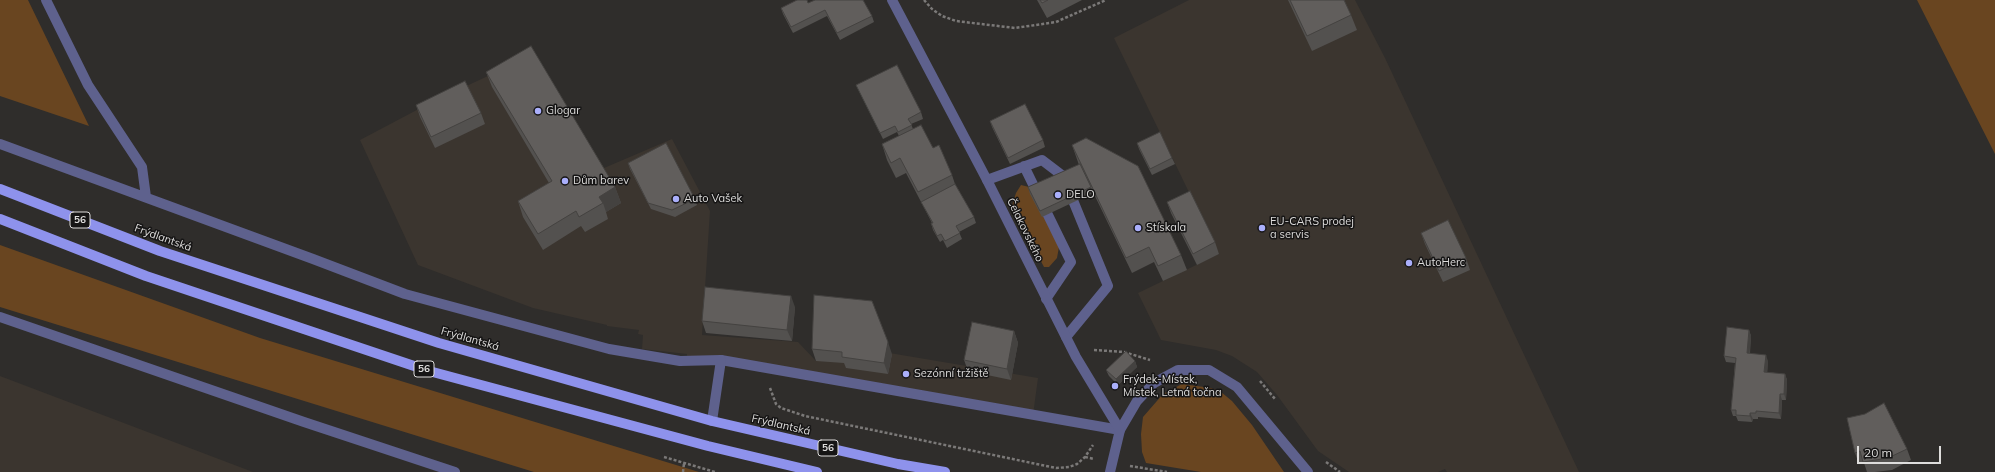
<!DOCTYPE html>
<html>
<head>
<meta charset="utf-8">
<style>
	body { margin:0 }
	#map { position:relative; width:1995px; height:472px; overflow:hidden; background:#2f2d2b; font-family:Mulish,sans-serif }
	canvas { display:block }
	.scale { position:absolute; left:1857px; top:446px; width:84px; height:18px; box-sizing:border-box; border:2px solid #dedddc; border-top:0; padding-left:5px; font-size:12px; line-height:14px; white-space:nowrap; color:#dedddc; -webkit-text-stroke:3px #161515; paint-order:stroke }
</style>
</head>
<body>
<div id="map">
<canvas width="1995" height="472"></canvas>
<div class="scale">20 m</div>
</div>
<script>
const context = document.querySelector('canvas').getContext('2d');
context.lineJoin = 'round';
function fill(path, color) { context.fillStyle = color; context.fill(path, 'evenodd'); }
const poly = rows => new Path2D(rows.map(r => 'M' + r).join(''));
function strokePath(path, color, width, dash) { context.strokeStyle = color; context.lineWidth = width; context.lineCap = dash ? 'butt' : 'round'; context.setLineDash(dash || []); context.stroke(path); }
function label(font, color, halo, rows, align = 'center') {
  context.font = font + ' Mulish,sans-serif'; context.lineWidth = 3; context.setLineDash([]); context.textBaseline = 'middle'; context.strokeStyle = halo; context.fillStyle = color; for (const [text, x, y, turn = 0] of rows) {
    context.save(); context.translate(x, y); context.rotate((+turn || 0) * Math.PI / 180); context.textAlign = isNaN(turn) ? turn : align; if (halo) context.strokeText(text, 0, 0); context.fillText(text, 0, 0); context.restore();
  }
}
const built = poly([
	[1189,0,1355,0,1385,58,1579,472,1447,472,1445,469,1438,472,1349,472,1318,451,1277,395,1257,372,1232,356,1216,350,1161,340,1138,293,1219,254,1114,38],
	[535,54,604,168,672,139,710,211,702,335,798,342,816,361,848,346,1038,378,1033,415,775,371,687,361,687,354,642,349,643,335,638,334,639,330,607,326,607,325,533,308,418,265,360,140,430,103],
	[0,376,253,472,0,472]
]);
const green = poly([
	[0,0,28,0,89,126,0,96],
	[1917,0,1995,0,1995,154],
	[1021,185,1029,187,1059,247,1057,258,1049,267,1044,267,1012,206,1016,193],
	[0,245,260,338,699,472,534,472,0,307],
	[1182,384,1211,388,1221,392,1232,401,1252,425,1284,472,1201,472,1146,463,1142,452,1141,434,1143,417,1163,394]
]);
const path = poly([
	[924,0,932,9,942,16,956,21,1015,28,1056,22,1106,0],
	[1094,350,1124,352,1150,360],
	[1260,381,1275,399],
	[770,388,776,404,781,408,805,416,1056,468,1069,467,1077,464,1085,457,1093,445],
	[664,457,715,472],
	[1085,457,1094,459],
	[1326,462,1340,472],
	[1130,466,1167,472],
	[683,472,684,463]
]);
const lane = poly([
	[1024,166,1071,262,1046,299],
	[987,180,1042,160,1063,176,1108,286,1066,337],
	[721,360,1120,430,1137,401,1154,383,1178,370,1209,370,1237,387,1308,472]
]);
const street = poly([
	[46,0,88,85,142,167,146,197],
	[892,0,987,180,1076,357,1120,430,1110,472],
	[0,144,313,259,405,294,609,349,680,361,721,360,712,421],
	[0,317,304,422,455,472]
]);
const primary = poly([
	[0,189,160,251,439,343,712,421,898,464,945,472],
	[0,219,146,276,429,371,708,446,817,472]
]);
const wall = poly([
	[1037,0,1082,0,1047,18],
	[1288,0,1344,0,1351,15,1357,30,1312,51],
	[808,3,872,16,874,22,840,40,827,16,793,33,783,14,781,8],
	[486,72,615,187,621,203,606,212,608,219,585,232,581,226,543,250,523,217,518,201,549,183,492,87],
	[856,85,921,112,923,119,911,124,913,129,933,148,952,175,955,184,974,217,976,223,959,232,962,239,947,248,943,240,940,242,933,230,931,223,932,223,906,173,896,178,887,160,882,144,899,136,897,132,883,139],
	[416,105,481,113,485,124,435,148,420,117],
	[990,121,1043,140,1045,147,1010,164,992,127],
	[1137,143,1172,158,1175,164,1152,175,1139,149],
	[1072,145,1181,255,1187,270,1163,281,1154,262,1132,273,1093,192,1093,193,1042,217,1030,194,1028,187,1079,165],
	[628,163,695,199,697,205,675,217,651,209,630,169],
	[1167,202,1215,242,1219,254,1197,265,1171,213],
	[1421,233,1466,258,1470,270,1443,282,1425,244],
	[795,307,792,341,706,333,702,321],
	[1749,330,1751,336,1750,353,1768,361,1767,372,1785,374,1787,380,1786,400,1782,400,1781,419,1758,417,1758,419,1753,419,1752,422,1738,421,1736,416,1733,416,1731,410,1735,363,1726,362,1724,356],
	[1014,331,1018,343,1011,380,968,371,964,360],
	[812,349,892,354,888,374,846,368,844,363,816,361],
	[1135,361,1137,367,1118,385,1109,376,1106,370],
	[1847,418,1907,449,1911,460,1892,470,1875,472,1867,472,1864,463,1859,464,1855,453]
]);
const shadedWall = poly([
	[615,187,621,203,606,212,603,203,599,197],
	[791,296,795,307,792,341,787,330],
	[1749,330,1751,336,1749,359,1747,353],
	[1014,331,1018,343,1011,380,1007,369],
	[888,342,892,354,888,374,884,363],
	[1766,355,1768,361,1767,378,1764,372],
	[1135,361,1137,367,1118,385,1116,379],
	[1785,374,1787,380,1786,400,1784,394],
	[1780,394,1782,400,1781,419,1779,413],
	[1750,413,1753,419,1752,422,1750,416]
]);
const building = poly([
	[797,0,807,0,808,3,815,0,863,0,872,16,837,33,825,10,791,27,781,8,797,0],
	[1040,0,1048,0,1042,3,1040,0],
	[1290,0,1344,0,1351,15,1307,36,1290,0],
	[531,46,615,187,599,197,603,203,579,217,576,211,538,234,518,201,552,181,486,72,531,46],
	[897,65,921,112,908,119,912,125,898,132,895,126,880,133,856,85,897,65],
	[465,81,481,113,431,137,416,105,465,81],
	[1025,104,1043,140,1008,158,990,121,1025,104],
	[921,125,933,148,939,145,952,175,918,192,900,158,891,163,882,144,921,125],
	[1160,132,1172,158,1150,169,1137,143,1160,132],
	[1086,138,1138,166,1181,255,1158,266,1149,247,1126,258,1072,145,1086,138],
	[666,143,695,199,672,210,648,203,628,163,666,143],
	[1080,164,1091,187,1040,211,1028,187,1080,164],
	[955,184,974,217,956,226,960,233,945,241,941,234,937,236,931,223,933,223,921,202,955,184],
	[1190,191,1215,242,1193,254,1167,202,1190,191],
	[1448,220,1466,258,1439,271,1421,233,1448,220],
	[705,287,791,296,787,330,702,321,705,287],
	[814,295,872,301,888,342,884,363,842,357,842,352,812,349,814,295],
	[972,322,1014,331,1007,369,964,360,972,322],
	[1727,327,1749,330,1747,353,1766,355,1764,372,1785,374,1784,394,1780,394,1779,413,1756,411,1756,413,1750,413,1750,416,1736,415,1736,410,1731,410,1736,358,1724,356,1727,327],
	[1126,351,1135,361,1116,379,1106,370,1126,351],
	[1884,403,1907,449,1888,458,1863,462,1860,451,1855,453,1847,418,1865,414,1884,403]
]);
const markers = [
	[538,111,4,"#aaaffb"],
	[565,181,4,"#aaaffb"],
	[1058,195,4,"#aaaffb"],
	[676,199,4,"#aaaffb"],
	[1138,228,4,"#aaaffb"],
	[1262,228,4,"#aaaffb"],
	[1409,263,4,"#aaaffb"],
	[906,374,4,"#aaaffb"],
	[1115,386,4,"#aaaffb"]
];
const shields = [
	[80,220,20],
	[424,369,20],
	[828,448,20]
];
const shieldNames = [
	["56",80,220],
	["56",424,369],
	["56",828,448]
];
const poiNames = [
	["Glogar",546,111],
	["Dům barev",573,181],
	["DELO",1066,195],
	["Auto Vašek",684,199],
	["EU-CARS prodej",1270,222],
	["a servis",1270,235],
	["Stískala",1146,228],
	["AutoHerc",1417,263],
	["Sezónní tržiště",914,374],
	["Frýdek-Místek,",1123,380],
	["Místek, Letná točna",1123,393]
];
const streetNames = [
	["Čelakovského",1025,230,64],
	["Frýdlantská",163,238,20],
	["Frýdlantská",470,339,16],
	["Frýdlantská",781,425,13]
];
fill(built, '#3b352f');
fill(green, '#694520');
strokePath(path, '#7b7978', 2.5, [3, 2]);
strokePath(lane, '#5e618d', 10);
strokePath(street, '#5e618d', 10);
strokePath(primary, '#8e92ec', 10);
fill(wall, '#53514f');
fill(shadedWall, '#444240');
fill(building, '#615e5c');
strokePath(building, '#444240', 1);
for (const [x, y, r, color] of markers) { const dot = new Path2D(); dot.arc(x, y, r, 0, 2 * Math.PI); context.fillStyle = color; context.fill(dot); strokePath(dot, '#161515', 1.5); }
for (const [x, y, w] of shields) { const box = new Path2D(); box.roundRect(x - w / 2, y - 8, w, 16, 3); context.fillStyle = '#161515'; context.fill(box); strokePath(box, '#dedddc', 1); }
label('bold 10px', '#dedddc', null, shieldNames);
label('11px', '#dedddc', '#161515', poiNames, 'left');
label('11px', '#dedddc', '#161515', streetNames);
</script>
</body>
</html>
